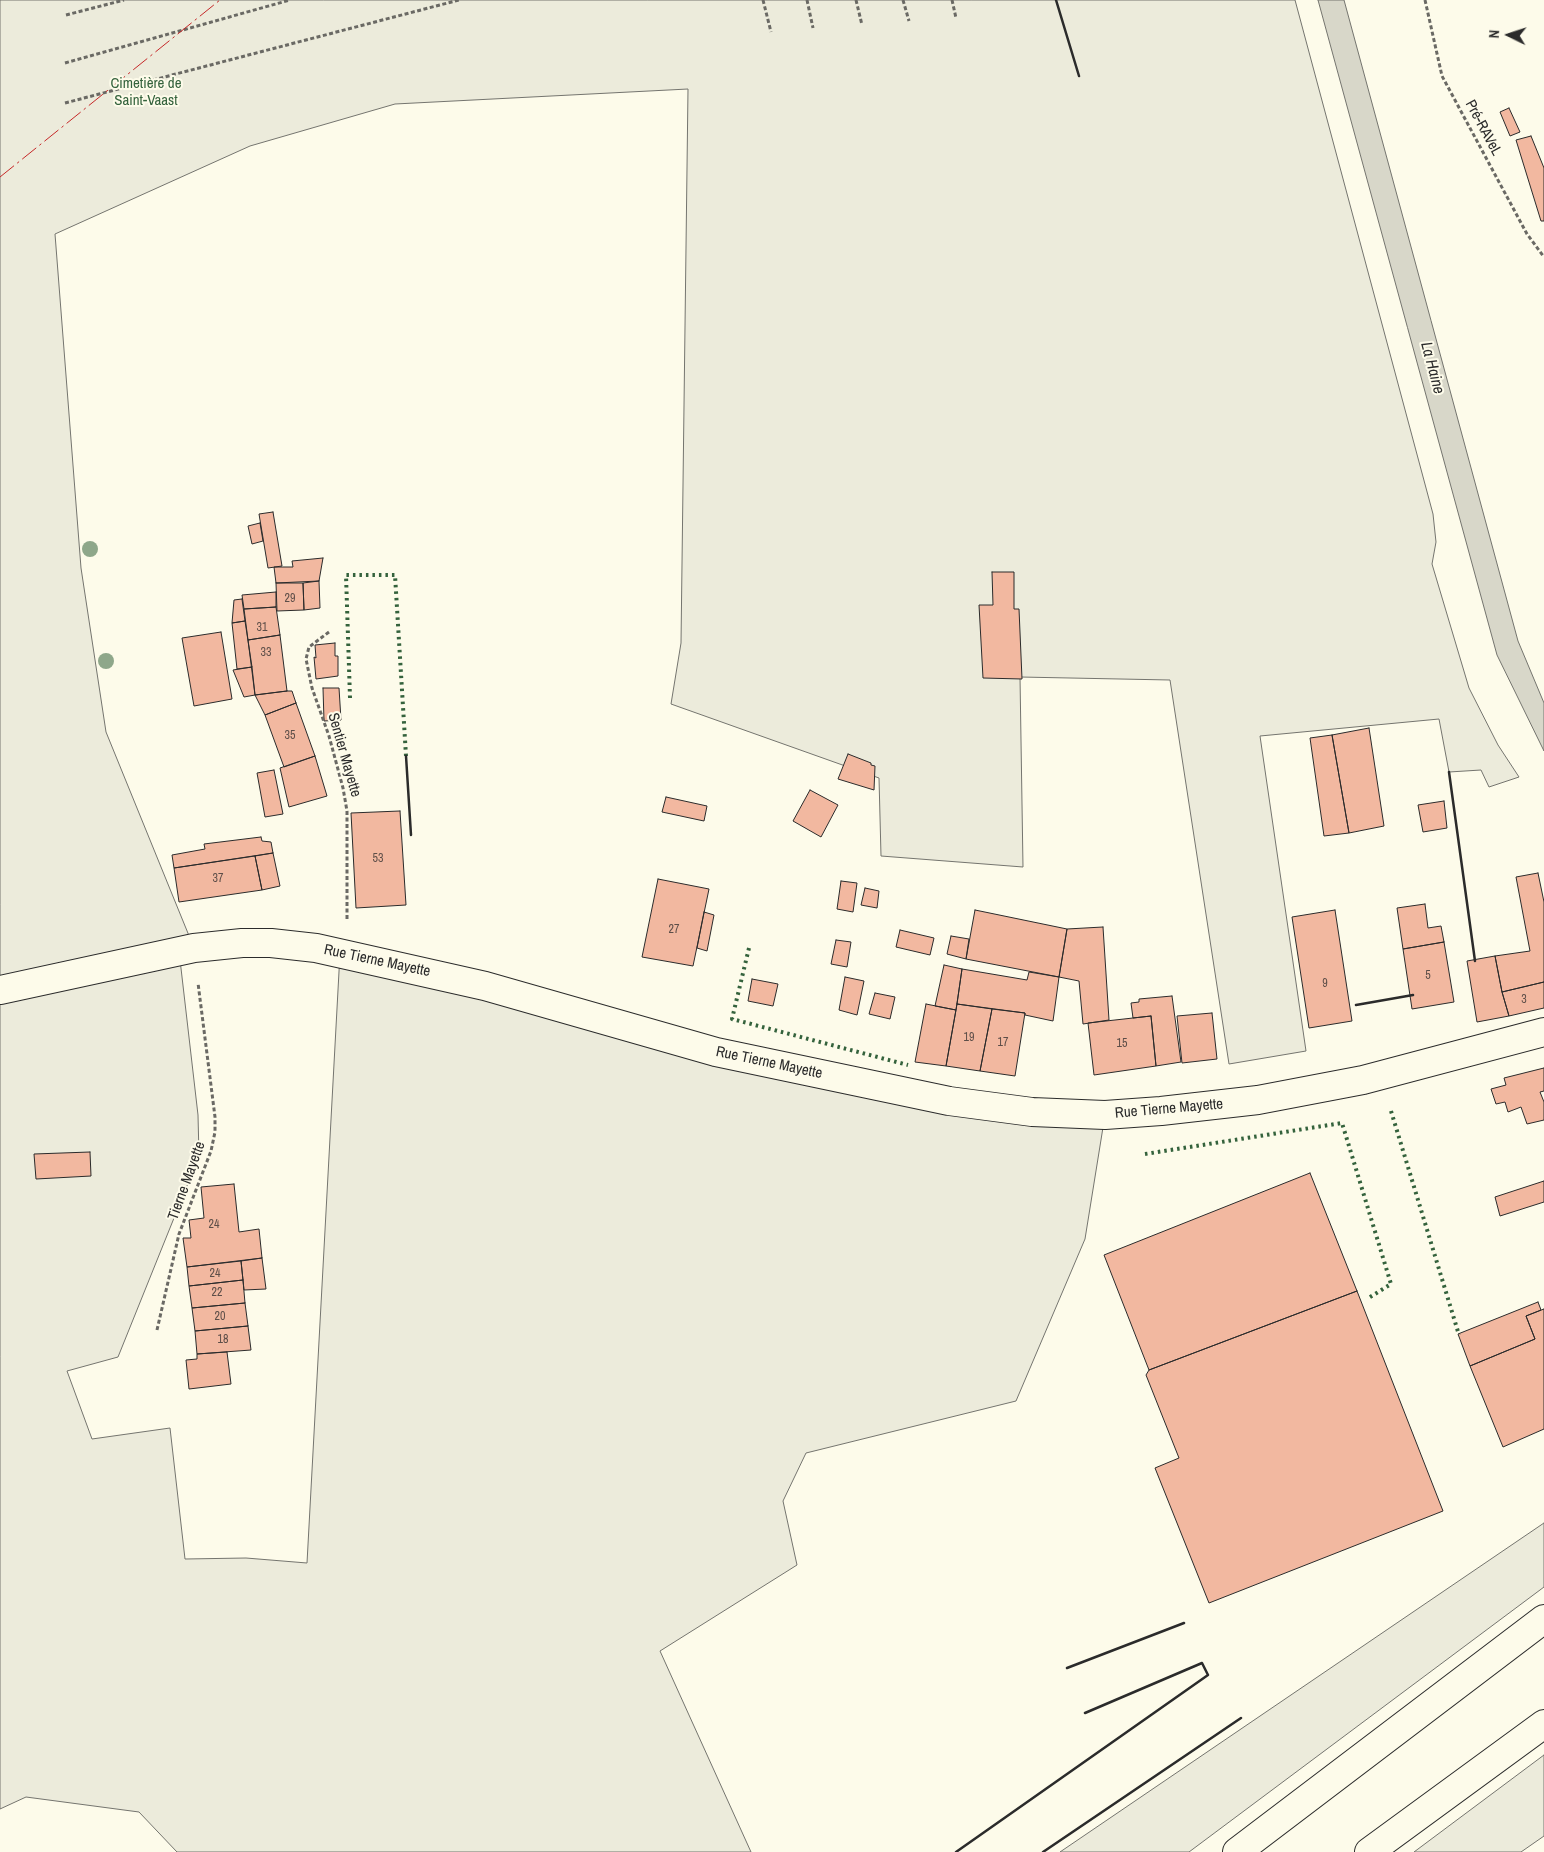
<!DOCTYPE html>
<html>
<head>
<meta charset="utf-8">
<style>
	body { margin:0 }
	#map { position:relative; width:1544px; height:1852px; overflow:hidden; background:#fdfbea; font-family:"Archivo Narrow",sans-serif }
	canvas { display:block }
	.north { position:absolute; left:1484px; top:10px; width:50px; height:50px; -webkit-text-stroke:4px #fdfbea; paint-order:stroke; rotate:274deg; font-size:14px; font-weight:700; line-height:20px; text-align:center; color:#2b2b2b }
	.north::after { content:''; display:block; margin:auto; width:18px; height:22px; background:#2b2b2b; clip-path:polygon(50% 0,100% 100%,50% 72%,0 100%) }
</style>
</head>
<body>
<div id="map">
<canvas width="1544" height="1852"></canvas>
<div class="north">N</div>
</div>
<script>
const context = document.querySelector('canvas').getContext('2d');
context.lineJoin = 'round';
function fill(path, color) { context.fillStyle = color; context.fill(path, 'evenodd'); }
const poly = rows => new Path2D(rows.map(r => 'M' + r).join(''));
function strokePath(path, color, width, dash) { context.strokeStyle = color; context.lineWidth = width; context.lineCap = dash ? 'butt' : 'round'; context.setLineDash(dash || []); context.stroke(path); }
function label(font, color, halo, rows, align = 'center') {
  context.font = font + ' "Archivo Narrow",sans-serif'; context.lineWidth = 4; context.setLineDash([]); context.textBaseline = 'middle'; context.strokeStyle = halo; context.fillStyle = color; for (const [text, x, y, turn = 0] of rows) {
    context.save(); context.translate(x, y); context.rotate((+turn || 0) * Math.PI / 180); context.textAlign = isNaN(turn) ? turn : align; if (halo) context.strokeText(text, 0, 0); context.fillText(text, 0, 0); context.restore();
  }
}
const green = poly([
	[0,0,1295,0,1433,514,1436,542,1432,564,1469,688,1498,745,1519,777,1489,787,1481,770,1449,772,1439,719,1260,736,1306,1051,1229,1064,1170,680,1020,677,1023,867,881,856,879,778,671,704,681,643,688,89,395,104,250,146,55,234,81,568,106,732,194,948,179,951,198,1115,199,1156,118,1357,67,1371,92,1439,170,1428,185,1559,246,1558,307,1563,340,953,716,1052,1105,1115,1085,1239,1016,1401,806,1453,783,1501,797,1565,660,1651,751,1852,177,1852,139,1812,26,1797,0,1809,0,0],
	[1544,1523,1544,1587,1189,1852,1060,1852,1544,1523],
	[1544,1755,1544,1836,1521,1852,1414,1852,1544,1755]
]);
const water = poly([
	[1318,0,1344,0,1518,641,1544,703,1544,751,1497,655,1318,0]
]);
const building = poly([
	[1509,108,1520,132,1510,136,1500,112,1509,108],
	[1531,136,1544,168,1544,221,1541,221,1516,140,1531,136],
	[273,512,282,566,268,568,259,514,273,512],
	[260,523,263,541,252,544,248,526,260,523],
	[323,558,319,581,276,583,274,567,293,567,292,561,323,558],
	[992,572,1014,572,1014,609,1019,609,1022,679,983,678,979,605,993,605,992,572],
	[319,581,320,608,304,610,303,583,319,581],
	[276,583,303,583,304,610,277,611,276,583],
	[276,592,276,607,244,609,242,595,276,592],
	[242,599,245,621,232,623,234,600,242,599],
	[276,607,280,635,248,640,244,609,276,607],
	[245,621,252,667,237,669,232,623,245,621],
	[221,632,232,699,194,706,182,638,221,632],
	[280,635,287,691,255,695,248,640,280,635],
	[335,643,335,656,338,656,338,676,316,679,314,657,316,658,315,645,335,643],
	[252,667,255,695,244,697,233,670,252,667],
	[323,688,339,688,341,720,324,721,323,688],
	[287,691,292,691,296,703,265,715,255,695,287,691],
	[296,703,315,756,284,767,265,715,296,703],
	[1369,728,1384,826,1349,833,1332,735,1369,728],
	[1332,735,1349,833,1324,836,1310,738,1332,735],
	[848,754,871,763,871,765,875,766,874,790,838,779,848,754],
	[315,756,327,796,289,807,280,768,315,756],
	[274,770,283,814,265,817,257,773,274,770],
	[810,790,838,805,821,837,793,821,810,790],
	[666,797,707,806,704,821,662,812,666,797],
	[1444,801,1447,828,1423,832,1418,805,1444,801],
	[400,811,406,905,356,908,351,813,400,811],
	[261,837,262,841,271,842,273,853,174,868,172,855,205,849,204,844,261,837],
	[273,853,280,886,262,890,255,856,273,853],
	[255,856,262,890,179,902,174,868,255,856],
	[1538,873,1544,902,1544,982,1502,992,1495,956,1530,951,1516,877,1538,873],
	[658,879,709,889,693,966,642,957,658,879],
	[841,881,857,883,853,912,837,909,841,881],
	[865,888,879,891,877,908,861,905,865,888],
	[1425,904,1428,928,1441,926,1444,942,1403,949,1397,908,1425,904],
	[975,910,1067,929,1059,977,966,959,975,910],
	[1335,910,1352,1021,1309,1028,1292,917,1335,910],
	[704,912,714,915,707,951,697,948,704,912],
	[1103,927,1109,1020,1083,1024,1079,981,1059,977,1067,929,1103,927],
	[900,930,934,938,930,955,896,947,900,930],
	[951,936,969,939,966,959,947,954,951,936],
	[836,940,851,942,847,967,831,964,836,940],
	[1444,942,1454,1002,1412,1009,1403,949,1444,942],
	[1495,956,1502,992,1509,1016,1477,1022,1467,961,1495,956],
	[944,965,962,969,956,1010,935,1006,944,965],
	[962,969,1027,980,1029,972,1059,977,1053,1021,1025,1015,1025,1013,957,1004,962,969],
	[845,977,864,981,857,1015,839,1010,845,977],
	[752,979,778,984,773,1006,748,1001,752,979],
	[1544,982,1544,1008,1509,1016,1502,992,1544,982],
	[875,993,895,997,890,1019,869,1014,875,993],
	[1172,996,1181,1062,1156,1066,1151,1016,1133,1018,1131,1003,1139,1002,1139,999,1172,996],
	[926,1004,956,1010,946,1066,915,1062,926,1004],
	[957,1004,992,1009,980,1071,946,1066,957,1004],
	[992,1009,1025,1013,1015,1076,980,1071,992,1009],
	[1212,1013,1217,1059,1182,1063,1177,1016,1212,1013],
	[1151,1016,1156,1066,1094,1075,1088,1023,1151,1016],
	[1544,1068,1544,1091,1540,1092,1544,1102,1544,1120,1527,1124,1521,1107,1508,1112,1505,1102,1496,1104,1491,1089,1506,1085,1504,1078,1544,1068],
	[90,1152,91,1176,36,1179,34,1154,90,1152],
	[1310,1173,1357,1291,1149,1370,1104,1255,1310,1173],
	[1544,1181,1544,1202,1500,1216,1495,1197,1544,1181],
	[234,1184,239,1232,259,1229,262,1258,187,1267,183,1238,191,1238,189,1220,204,1218,201,1187,234,1184],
	[262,1258,266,1289,244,1290,241,1261,262,1258],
	[241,1261,243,1280,189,1286,187,1267,241,1261],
	[243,1280,245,1303,192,1308,189,1286,243,1280],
	[1357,1291,1443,1511,1209,1603,1155,1468,1179,1458,1146,1375,1149,1370,1357,1291],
	[1538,1302,1541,1310,1526,1316,1535,1339,1470,1366,1458,1334,1538,1302],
	[245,1303,248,1326,195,1331,192,1308,245,1303],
	[1544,1309,1544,1429,1503,1447,1470,1366,1535,1339,1526,1316,1544,1309],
	[248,1326,251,1350,197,1354,195,1331,248,1326],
	[227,1352,231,1384,189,1389,186,1360,197,1359,197,1354,227,1352]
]);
const path = poly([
	[763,0,771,32],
	[807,0,813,28],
	[856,0,862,25],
	[903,0,909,21],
	[952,0,956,18],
	[1425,0,1442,76,1527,234,1544,257],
	[66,15,124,0],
	[65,63,290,0],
	[65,103,459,0],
	[329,632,309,647,306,659,312,688,329,736,343,788,347,811,347,919],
	[157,1330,179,1234,211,1151,215,1132,215,1117,198,983]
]);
const tertiary = poly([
	[0,990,194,948,242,943,271,943,316,948,485,986,716,1052,949,1101,1032,1112,1105,1115,1161,1111,1258,1100,1363,1080,1544,1032]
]);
const trunk = poly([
	[1237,1852,1544,1619],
	[1369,1852,1544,1724]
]);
const hedge = poly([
	[350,698,346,575,395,575,406,756],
	[749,948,732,1019,908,1065],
	[1391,1111,1459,1335],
	[1145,1154,1342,1123,1391,1284,1367,1299]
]);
const wall = poly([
	[1056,0,1079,76],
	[406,756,411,835],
	[1449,772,1475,961],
	[1356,1005,1413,995],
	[1067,1668,1184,1623],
	[956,1852,1208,1675,1202,1663,1085,1713],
	[1043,1852,1241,1718]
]);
const power = poly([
	[0,177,220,0]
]);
const trees = [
	[90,549],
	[106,661]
];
const numberNames = [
	["29",290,599],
	["31",262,628],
	["33",266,653],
	["35",290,736],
	["53",378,859],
	["37",218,879],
	["27",674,930],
	["5",1428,976],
	["9",1325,984],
	["3",1524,1000],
	["19",969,1038],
	["17",1003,1043],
	["15",1122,1044],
	["24",214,1225],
	["24",215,1274],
	["22",217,1293],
	["20",220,1317],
	["18",223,1340]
];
const parkNames = [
	["Cimetière de",146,84],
	["Saint-Vaast",146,101]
];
const streetNames = [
	["Pré-RAVeL",1483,128,62],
	["Sentier Mayette",344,755,74],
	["Rue Tierne Mayette",377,961,12],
	["Rue Tierne Mayette",769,1063,12],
	["Rue Tierne Mayette",1169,1109,-5],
	["Tierne Mayette",187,1181,-70]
];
const waterNames = [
	["La Haine",1432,368,75]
];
fill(green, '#ecebdb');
strokePath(green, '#74746e', 1);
fill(water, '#d8d7c9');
strokePath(water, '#74746e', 1);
fill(building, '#f2b8a0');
strokePath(building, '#2b2b2b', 1);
strokePath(tertiary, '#2b2b2b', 30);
strokePath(trunk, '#2b2b2b', 30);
strokePath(path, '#6a6964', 3, [4, 2.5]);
strokePath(tertiary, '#fdfbea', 28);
strokePath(trunk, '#fdfbea', 28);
strokePath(hedge, '#34623c', 4, [2.5, 4]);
strokePath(wall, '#2b2b2b', 2.5);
strokePath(power, '#c62828', 1, [18, 4, 2.5, 4]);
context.fillStyle = '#8ea78a';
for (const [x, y] of trees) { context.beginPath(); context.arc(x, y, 8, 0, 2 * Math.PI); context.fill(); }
label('12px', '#5d4e48', null, numberNames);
label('15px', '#34623c', '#fdfbea', parkNames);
label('15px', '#2b2b2b', '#fdfbea', streetNames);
label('italic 16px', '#2b2b2b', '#fdfbea', waterNames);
</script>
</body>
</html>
